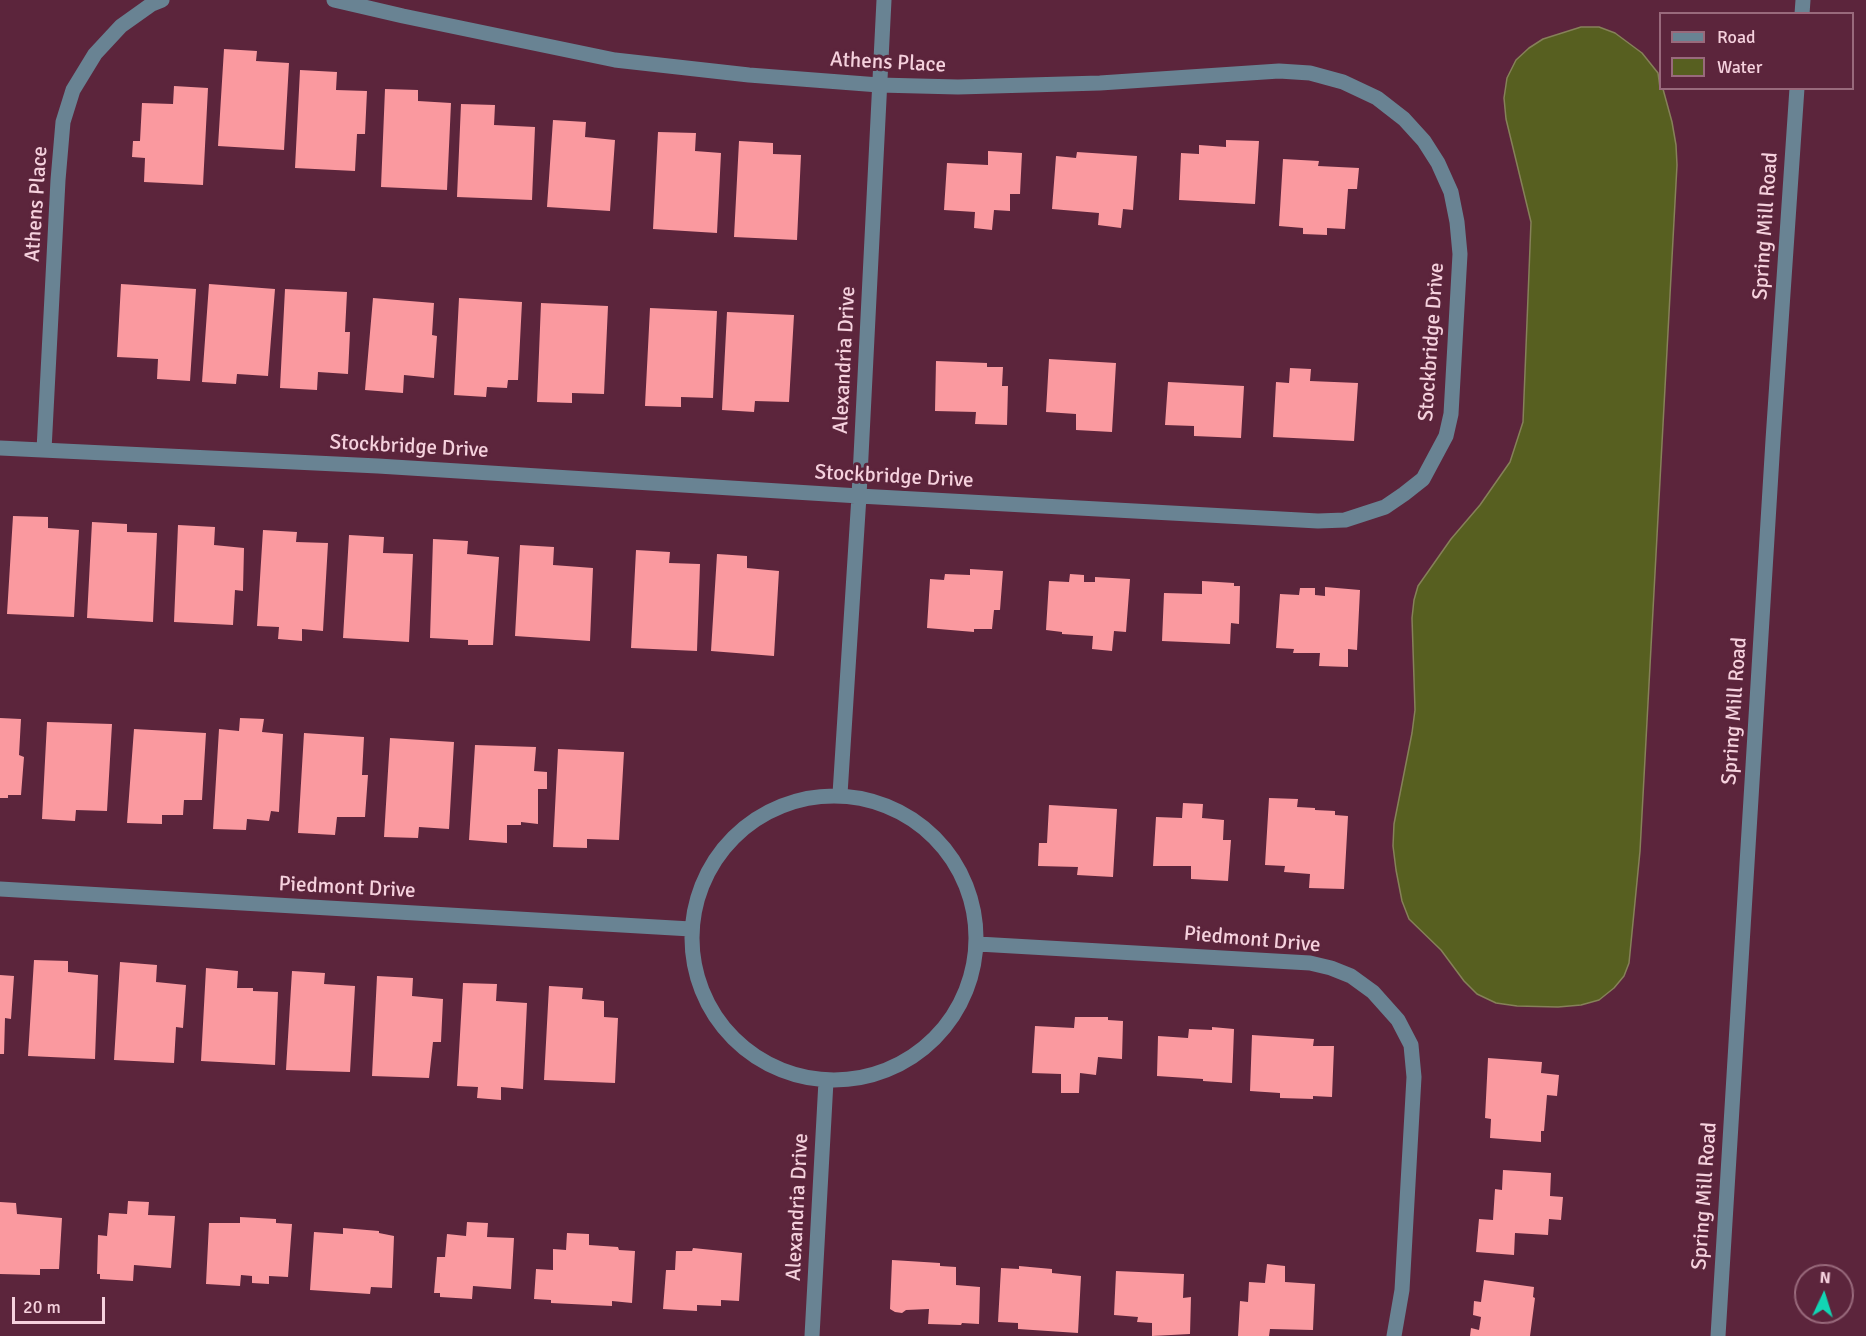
<!DOCTYPE html>
<html>
<head>
<meta charset="utf-8">
<style>
	body { margin:0 }
	#map { position:relative; width:1866px; height:1336px; overflow:hidden; background:#5c253c; font-family:Signika,sans-serif }
	canvas { display:block }
	.legend { position:absolute; left:1659px; top:12px; width:195px; height:78px; box-sizing:border-box; background:#5c253c; border:2px solid #996a7c; margin:0; padding:8px 10px; list-style:none; font-size:18px; color:#f5d1dd }
	.legend li { display:flex; align-items:center; gap:12px; height:30px }
	.legend b { width:30px; border:2px solid #996a7c }
	.north { position:absolute; left:1794px; top:1264px; width:60px; height:60px; box-sizing:border-box; background:#5c253c; border:2px solid #996a7c; border-radius:50%; rotate:4deg; font-size:16px; font-weight:700; line-height:24px; text-align:center; color:#f5d1dd }
	.north::after { content:''; display:block; margin:auto; width:21px; height:27px; background:#12d5b4; clip-path:polygon(50% 0,100% 100%,50% 72%,0 100%) }
	.scale { position:absolute; left:12px; top:1297px; width:93px; height:27px; box-sizing:border-box; border:3px solid #f5d1dd; border-top:0; padding-left:8px; font-size:18px; line-height:21px; white-space:nowrap; color:#f5d1dd; -webkit-text-stroke:4px #5c253c; paint-order:stroke }
</style>
</head>
<body>
<div id="map">
<canvas width="1866" height="1336"></canvas>
<ul class="legend">
<li><b style="height:8px;background:#698393"></b>Road</li>
<li><b style="height:16px;background:#575f20"></b>Water</li>
</ul>
<div class="north">N</div>
<div class="scale">20 m</div>
</div>
<script>
const context = document.querySelector('canvas').getContext('2d');
context.lineJoin = 'round';
function fill(path, color) { context.fillStyle = color; context.fill(path, 'evenodd'); }
const poly = rows => new Path2D(rows.map(r => 'M' + r).join(''));
function strokePath(path, color, width, dash) { context.strokeStyle = color; context.lineWidth = width; context.lineCap = dash ? 'butt' : 'round'; context.setLineDash(dash || []); context.stroke(path); }
function label(font, color, halo, rows, align = 'center') {
  context.font = font + ' Signika,sans-serif'; context.lineWidth = 6; context.setLineDash([]); context.textBaseline = 'middle'; context.strokeStyle = halo; context.fillStyle = color; for (const [text, x, y, turn = 0] of rows) {
    context.save(); context.translate(x, y); context.rotate((+turn || 0) * Math.PI / 180); context.textAlign = isNaN(turn) ? turn : align; if (halo) context.strokeText(text, 0, 0); context.fillText(text, 0, 0); context.restore();
  }
}
const water = poly([
	[1581,27,1599,27,1615,33,1642,53,1658,73,1660,88,1663,89,1672,122,1676,145,1677,165,1640,851,1629,963,1624,976,1614,988,1599,1000,1581,1005,1558,1007,1517,1006,1496,1003,1477,994,1464,981,1441,950,1409,919,1402,901,1396,870,1393,846,1394,824,1412,733,1415,710,1412,618,1414,600,1418,586,1451,539,1480,505,1510,462,1523,422,1531,222,1506,119,1504,98,1507,78,1516,60,1529,48,1543,39,1581,27]
]);
const building = poly([
	[224,49,257,51,256,61,289,63,284,150,218,146],
	[300,70,337,72,336,90,367,91,365,134,357,134,355,171,295,168],
	[174,86,208,88,203,185,144,182,145,158,132,157,133,141,140,141,142,103,173,104],
	[385,89,418,90,418,101,451,103,447,190,381,187],
	[461,104,495,105,494,125,535,127,532,200,457,197],
	[553,120,586,122,585,137,615,140,610,211,547,207],
	[658,132,696,133,695,151,721,153,717,233,653,229],
	[1226,140,1259,141,1255,204,1179,200,1181,153,1199,154,1199,145,1226,147],
	[739,141,773,143,773,154,801,155,797,240,734,237],
	[988,151,1022,153,1020,194,1010,194,1010,211,994,210,992,230,974,228,975,212,944,210,947,163,988,165],
	[1077,152,1137,156,1133,210,1123,209,1121,228,1098,225,1099,213,1052,209,1056,156,1076,158],
	[1283,159,1319,161,1318,166,1359,168,1357,189,1348,189,1345,229,1327,228,1327,235,1303,234,1303,228,1279,226],
	[121,284,196,289,190,381,157,379,158,359,117,357],
	[209,284,275,289,268,376,237,374,236,384,202,382],
	[285,289,347,292,345,332,350,332,348,374,318,372,317,390,280,388],
	[373,298,434,303,432,335,437,336,434,378,404,375,403,393,365,390],
	[459,298,522,302,518,380,508,380,507,388,487,387,486,397,454,395],
	[541,303,608,306,604,394,572,393,572,403,537,402],
	[650,308,717,311,713,398,681,397,681,407,645,406],
	[727,312,794,315,789,402,755,401,754,412,722,410],
	[1049,359,1116,363,1112,432,1076,430,1076,414,1046,412],
	[936,361,987,363,987,367,1003,367,1002,386,1008,386,1007,425,975,424,976,412,935,411],
	[1290,368,1311,369,1310,381,1358,383,1354,441,1273,437,1276,382,1289,383],
	[1168,382,1244,386,1241,438,1194,436,1194,426,1165,425],
	[13,516,48,517,48,528,79,530,74,617,7,614],
	[92,522,127,524,127,532,157,533,153,622,87,618],
	[178,525,215,527,214,545,244,548,243,591,235,590,233,625,174,622],
	[263,530,297,532,296,542,328,543,323,631,302,629,302,641,278,639,279,627,257,626],
	[349,535,384,537,383,553,413,554,409,642,343,638],
	[433,539,468,541,467,554,499,557,493,645,468,645,468,640,430,638],
	[520,545,554,547,553,565,593,568,590,641,515,636],
	[636,550,670,552,669,563,700,564,697,651,631,648],
	[717,554,747,556,747,568,779,571,774,656,711,651],
	[970,569,1003,571,1000,610,994,610,992,629,974,629,974,632,927,628,930,579,944,580,945,574,970,575],
	[1070,574,1084,575,1084,582,1095,582,1095,577,1130,579,1126,632,1114,631,1112,651,1092,649,1093,636,1062,634,1062,632,1046,630,1049,581,1069,582],
	[1202,581,1234,583,1234,586,1240,586,1239,624,1231,623,1230,644,1162,641,1164,593,1202,594],
	[1325,587,1360,590,1357,650,1348,649,1348,667,1319,666,1320,653,1293,653,1294,649,1276,648,1280,594,1299,595,1300,588,1315,588,1315,595,1325,596],
	[0,718,21,719,19,755,24,757,21,795,8,795,8,798,0,798],
	[240,718,264,719,262,732,283,734,279,812,271,811,269,821,247,819,246,830,213,829,219,729,239,731],
	[47,722,112,724,107,811,76,810,75,821,42,819],
	[134,729,206,733,202,800,184,800,183,815,162,815,162,824,127,823],
	[304,733,364,737,362,775,368,775,365,817,337,817,335,835,298,833],
	[390,738,454,742,449,829,419,827,418,838,384,837],
	[475,745,536,747,534,771,547,772,547,789,538,789,538,824,521,822,521,825,507,825,507,843,469,840],
	[558,749,624,752,619,840,587,839,587,848,553,847],
	[1269,798,1298,799,1297,807,1315,808,1315,810,1335,811,1335,815,1348,816,1344,889,1309,888,1310,874,1284,872,1285,866,1265,865],
	[1183,803,1203,804,1202,818,1224,820,1223,840,1231,840,1228,881,1191,879,1191,866,1153,866,1156,817,1182,818],
	[1049,805,1117,809,1113,877,1077,875,1078,867,1038,866,1039,843,1047,843],
	[34,960,68,961,68,972,98,975,95,1059,28,1056],
	[120,962,157,965,156,982,186,985,183,1028,176,1027,174,1063,114,1060],
	[206,968,238,971,237,988,253,988,253,991,278,992,275,1065,201,1061],
	[292,971,325,973,324,984,355,986,350,1072,286,1070],
	[0,975,14,976,11,1019,5,1018,4,1054,0,1054],
	[377,976,413,978,412,996,443,999,441,1042,433,1042,429,1078,372,1076],
	[463,983,497,984,496,1001,527,1003,523,1089,501,1087,501,1100,477,1098,478,1087,457,1086],
	[549,986,583,988,582,999,604,1001,604,1017,618,1018,615,1083,544,1080],
	[1075,1017,1108,1017,1108,1020,1123,1021,1122,1059,1098,1057,1096,1075,1080,1073,1079,1093,1061,1093,1061,1074,1032,1073,1035,1026,1074,1028],
	[1212,1027,1234,1029,1232,1083,1203,1081,1203,1079,1157,1076,1158,1036,1188,1038,1189,1029,1212,1030],
	[1252,1035,1314,1039,1313,1046,1334,1046,1332,1097,1313,1096,1313,1099,1280,1098,1280,1093,1250,1091],
	[1488,1058,1542,1062,1541,1073,1559,1075,1557,1096,1547,1095,1544,1131,1541,1131,1541,1142,1490,1138,1491,1119,1485,1118],
	[1503,1170,1551,1173,1550,1196,1563,1197,1561,1220,1549,1219,1548,1235,1515,1233,1514,1255,1476,1252,1479,1219,1493,1220,1495,1189,1502,1190],
	[128,1201,149,1202,148,1215,175,1216,171,1268,134,1265,133,1281,100,1279,100,1274,97,1274,98,1235,107,1236,109,1213,127,1214],
	[0,1202,16,1203,17,1214,62,1218,59,1269,40,1269,40,1275,0,1274],
	[240,1217,276,1219,276,1223,292,1224,288,1277,269,1276,269,1284,252,1283,252,1276,241,1275,240,1286,206,1284,209,1223,240,1223],
	[467,1222,488,1223,487,1237,514,1238,511,1289,473,1286,472,1299,440,1297,440,1293,434,1293,437,1257,445,1257,447,1234,466,1236],
	[343,1228,379,1231,379,1233,394,1236,392,1288,371,1287,370,1294,310,1290,314,1232,343,1234],
	[567,1233,589,1234,589,1245,618,1247,619,1250,635,1251,632,1303,612,1301,612,1306,551,1303,551,1300,534,1299,536,1269,553,1270,553,1249,566,1250],
	[693,1248,742,1253,739,1301,721,1300,721,1306,697,1305,697,1311,663,1309,666,1270,675,1270,676,1251,692,1251],
	[892,1260,940,1263,940,1266,956,1267,956,1285,980,1287,979,1324,962,1323,961,1325,928,1324,929,1309,906,1310,902,1313,895,1312,890,1309],
	[1267,1264,1285,1266,1285,1282,1315,1284,1313,1330,1270,1329,1269,1336,1238,1336,1240,1301,1248,1302,1249,1282,1265,1283],
	[1019,1266,1052,1269,1052,1273,1081,1276,1078,1333,1018,1329,1018,1323,998,1322,1001,1268,1019,1269],
	[1116,1271,1184,1274,1183,1298,1191,1297,1190,1334,1152,1336,1152,1323,1137,1322,1138,1317,1114,1315],
	[1484,1280,1534,1287,1533,1297,1535,1298,1530,1336,1470,1336,1471,1328,1479,1330,1481,1317,1473,1315,1474,1301,1481,1302]
]);
const minor = poly([
	[1802,14,1803,0],
	[0,448,378,466,859,496,1318,521,1345,520,1385,507,1404,494,1423,479,1446,436,1451,414,1460,254,1457,222,1451,192,1438,163,1424,141,1404,119,1377,98,1343,82,1310,73,1279,71,1100,83,958,87,879,85,749,75,615,60,403,16,334,0],
	[44,450,58,180,63,122,73,90,95,54,121,26,152,4,162,0],
	[840,794,859,496,884,0],
	'692 938a142 142 0 1 1 284 0a142 142 0 1 1-284 0Z',
	[0,889,691,929],
	[978,944,1310,963,1331,968,1351,976,1373,992,1398,1020,1411,1045,1414,1077,1402,1290,1394,1336],
	[812,1336,826,1081],
	[1718,1336,1773,440,1797,88]
]);
const streetNames = [
	["Athens Place",888,63,3],
	["Athens Place",37,204,-86],
	["Spring Mill Road",1766,226,-86],
	["Stockbridge Drive",1432,342,-86],
	["Alexandria Drive",845,360,-87],
	["Stockbridge Drive",409,447,3],
	["Stockbridge Drive",894,477,3],
	["Spring Mill Road",1735,711,-86],
	["Piedmont Drive",347,888,3],
	["Piedmont Drive",1252,940,5],
	["Spring Mill Road",1705,1196,-86],
	["Alexandria Drive",798,1207,-87]
];
fill(water, '#575f20');
strokePath(water, '#868159', 1.5);
fill(building, '#fa999f');
strokePath(minor, '#698393', 15);
label('21px', '#f5d1dd', '#5c253c', streetNames);
</script>
</body>
</html>
